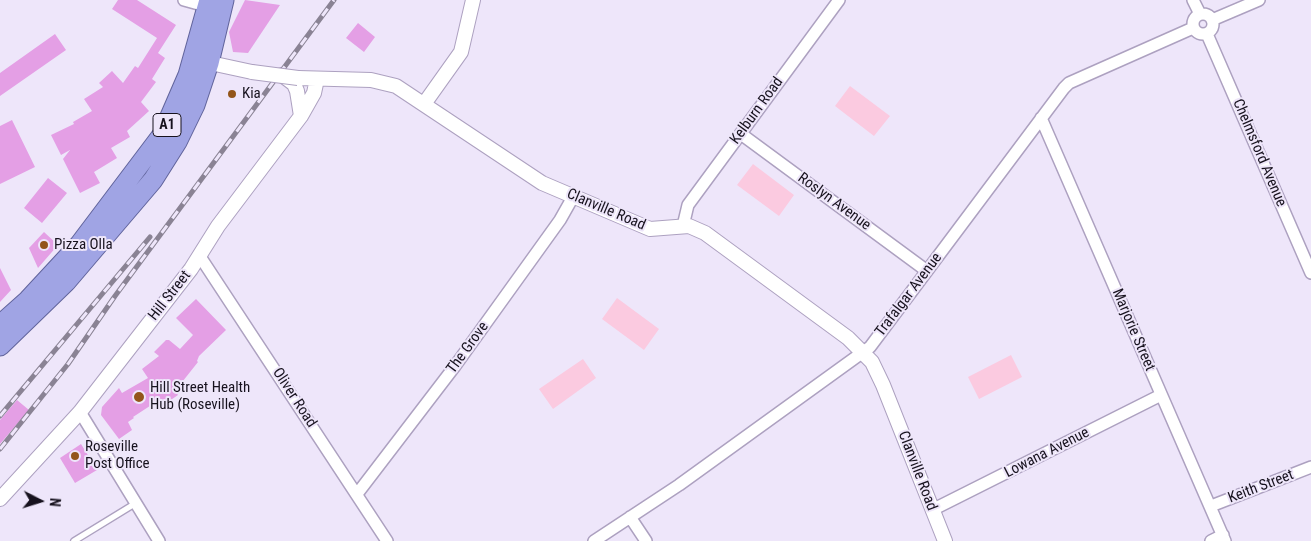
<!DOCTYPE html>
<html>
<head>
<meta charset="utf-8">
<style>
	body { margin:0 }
	#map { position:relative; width:1311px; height:541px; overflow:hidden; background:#eee6fa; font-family:"Roboto Condensed",sans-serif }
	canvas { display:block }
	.north { position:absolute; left:15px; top:476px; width:50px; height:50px; -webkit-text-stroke:4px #eee6fa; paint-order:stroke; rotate:95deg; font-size:14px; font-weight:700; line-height:20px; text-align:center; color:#17121e }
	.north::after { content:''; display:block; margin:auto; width:18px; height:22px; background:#17121e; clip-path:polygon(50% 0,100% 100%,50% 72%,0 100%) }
</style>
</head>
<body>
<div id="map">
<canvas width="1311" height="541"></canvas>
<div class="north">N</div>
</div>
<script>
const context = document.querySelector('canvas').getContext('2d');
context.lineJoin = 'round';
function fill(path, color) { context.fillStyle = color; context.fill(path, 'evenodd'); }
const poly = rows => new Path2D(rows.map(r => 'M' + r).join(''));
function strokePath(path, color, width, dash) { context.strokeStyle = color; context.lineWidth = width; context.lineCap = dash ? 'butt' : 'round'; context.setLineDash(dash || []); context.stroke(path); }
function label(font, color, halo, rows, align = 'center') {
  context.font = font + ' "Roboto Condensed",sans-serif'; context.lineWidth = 4; context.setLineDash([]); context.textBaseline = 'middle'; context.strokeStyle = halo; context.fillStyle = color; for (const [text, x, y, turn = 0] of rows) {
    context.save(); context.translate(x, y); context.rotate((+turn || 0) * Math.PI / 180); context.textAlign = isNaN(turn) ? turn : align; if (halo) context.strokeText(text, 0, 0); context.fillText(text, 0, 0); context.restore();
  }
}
const green = poly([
	[850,86,890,116,874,136,835,106],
	[753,164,794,195,779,216,737,185],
	[617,298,659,329,644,350,602,319],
	[1011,355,1022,377,979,399,968,377],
	[583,359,596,378,553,409,539,389]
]);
const building = poly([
	[118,0,137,0,176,25,158,53,165,58,152,79,156,82,141,102,149,111,127,131,130,137,111,148,117,158,94,172,100,183,80,193,63,159,70,150,61,155,51,135,74,124,73,122,92,111,84,99,103,87,99,83,112,71,123,83,135,66,138,68,157,38,112,9],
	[245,0,280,5,248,53,233,52,229,32],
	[358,23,375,37,364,52,346,38],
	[55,34,66,50,0,96,0,73],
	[12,120,35,167,0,184,0,126],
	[48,178,67,193,42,223,24,208],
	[44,232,58,245,38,268,29,248],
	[0,268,11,290,0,302],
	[196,299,226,330,199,356,197,361,198,362,175,391,178,395,159,408,156,402,133,417,134,418,128,422,132,430,119,439,101,415,102,407,119,388,122,393,148,378,142,369,159,356,154,352,166,340,169,340,180,349,193,335,176,318],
	[17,400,29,410,0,444,0,420],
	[81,444,97,470,75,483,60,458]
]);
const service = poly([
	[74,541,136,503]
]);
const minor = poly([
	[184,0,213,8],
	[1193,0,1200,14],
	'1193 24a10 10 0 1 1 20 0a10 10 0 1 1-20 0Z',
	[1212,20,1259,0],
	[1207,34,1311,273],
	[1041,118,1225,541],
	[741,134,927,271],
	[683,226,688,205,839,0],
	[199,255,387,541],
	[80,412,159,541],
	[357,494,455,366,560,220,573,197],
	[1211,506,1311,467],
	[932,510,1161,395],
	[630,517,646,541],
	[594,541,679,485,870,347,1064,88,1069,83,1193,28],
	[1211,541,1223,535]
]);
const tertiary = poly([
	[201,61,252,72],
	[282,75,294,84,297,91,301,116],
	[298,78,371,80,396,86,542,183,650,229,689,226,705,233,848,338,872,362,883,385,945,541],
	[424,104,461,52,473,0],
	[0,499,80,412,191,269,218,226,301,116,314,93,317,79]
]);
const trunk = poly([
	[0,325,28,300,79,245,162,135,188,75,209,0],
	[0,346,66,282,153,180,177,142,195,105,209,63,224,0]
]);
const rail = poly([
	[0,416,150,237],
	[0,449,68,364,115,296,334,0]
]);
const tertiaryBridge = poly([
	[252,72,298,78]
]);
const markers = [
	[232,94,5,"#93551a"],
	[44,245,5,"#93551a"],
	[139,397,6,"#93551a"],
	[75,456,5,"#93551a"]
];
const shields = [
	[167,125,28]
];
const shieldNames = [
	["A1",167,125]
];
const poiNames = [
	["Kia",242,94],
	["Pizza Olla",54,245],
	["Hill Street Health",150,388],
	["Hub (Roseville)",150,405],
	["Roseville",85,447],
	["Post Office",85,464]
];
const streetNames = [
	["Kelburn Road",757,111,-54],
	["Chelmsford Avenue",1259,153,67],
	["Roslyn Avenue",834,202,36],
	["Clanville Road",606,210,23],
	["Trafalgar Avenue",909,295,-53],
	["Hill Street",170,296,-52],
	["Marjorie Street",1133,330,67],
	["The Grove",468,348,-54],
	["Oliver Road",294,398,57],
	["Lowana Avenue",1047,453,-27],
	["Clanville Road",917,471,69],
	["Keith Street",1261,487,-21]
];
fill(green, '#fbcae0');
fill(building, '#e49fe5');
strokePath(service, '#ada1c0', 8);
strokePath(minor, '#ada1c0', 14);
strokePath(tertiary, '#ada1c0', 16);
strokePath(trunk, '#60639b', 21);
strokePath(service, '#fff', 5.5);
strokePath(minor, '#fff', 11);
strokePath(tertiary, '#fff', 14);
strokePath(trunk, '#a0a4e4', 19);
strokePath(rail, '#8a8394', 5);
strokePath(rail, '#eee6fa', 3, [9]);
strokePath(tertiaryBridge, '#ada1c0', 16, []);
strokePath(tertiaryBridge, '#fff', 14);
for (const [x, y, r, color] of markers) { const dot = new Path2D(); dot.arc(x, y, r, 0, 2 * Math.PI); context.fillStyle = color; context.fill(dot); strokePath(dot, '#eee6fa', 2); }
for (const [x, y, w] of shields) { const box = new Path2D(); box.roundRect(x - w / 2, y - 11.5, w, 23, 4); context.fillStyle = '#eee6fa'; context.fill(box); strokePath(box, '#17121e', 1); }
label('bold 14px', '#17121e', null, shieldNames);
label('15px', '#17121e', '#eee6fa', poiNames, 'left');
label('15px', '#17121e', '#eee6fa', streetNames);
</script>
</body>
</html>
